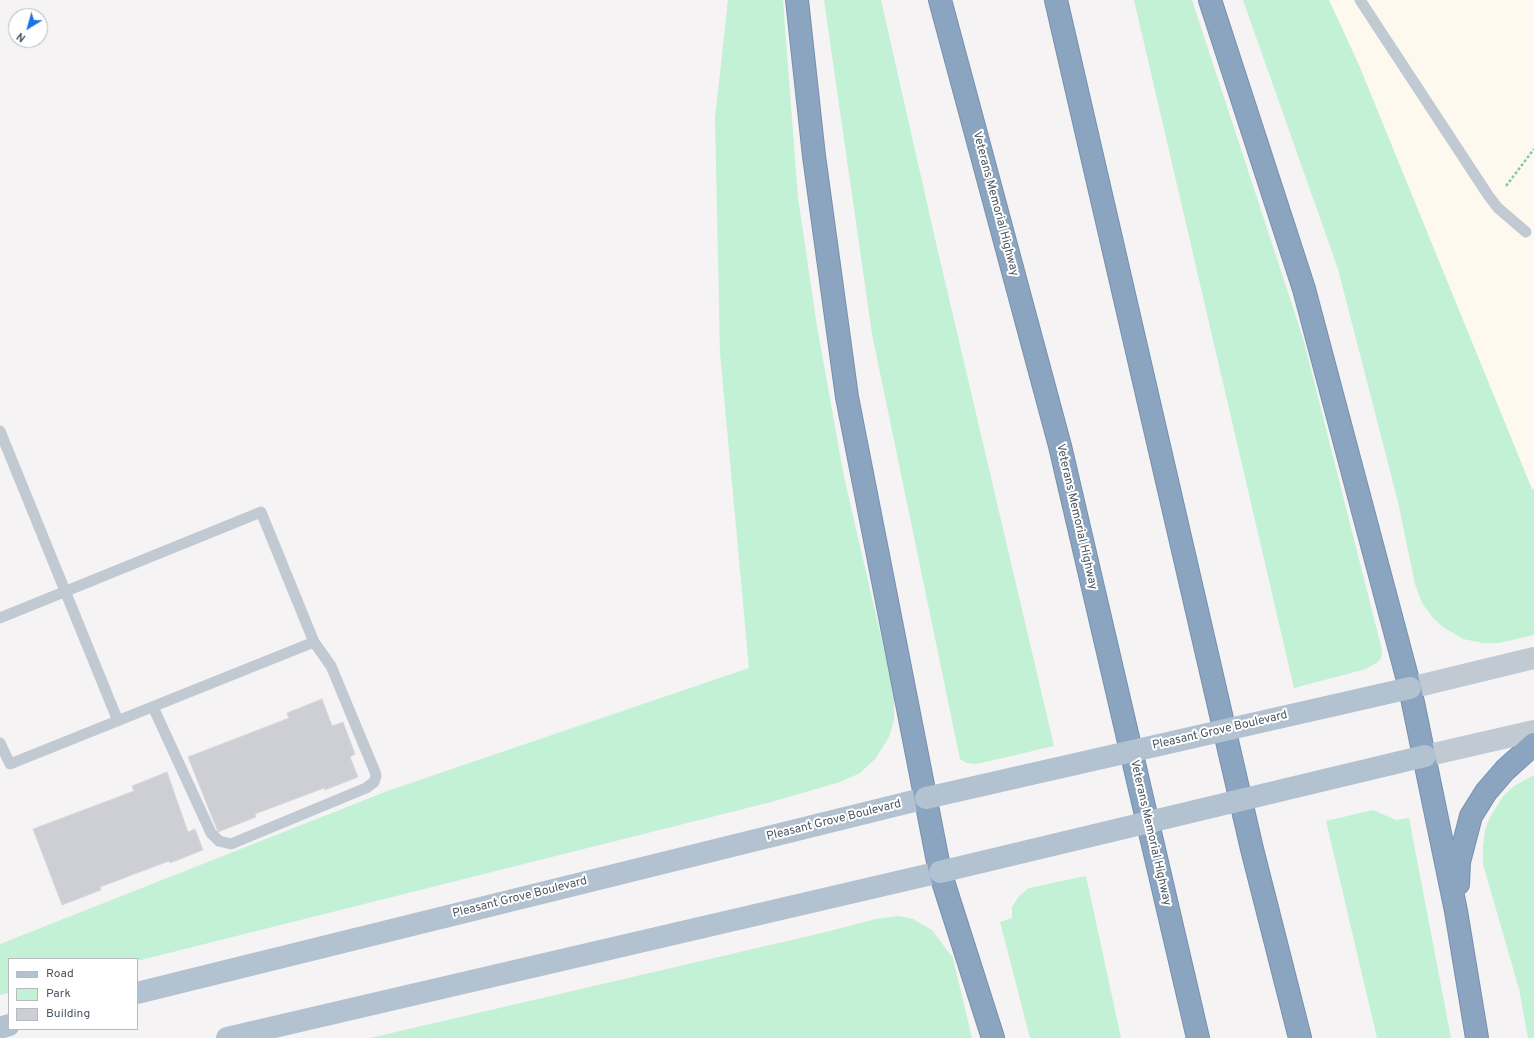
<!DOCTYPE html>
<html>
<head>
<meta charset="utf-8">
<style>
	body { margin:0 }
	#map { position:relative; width:1534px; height:1038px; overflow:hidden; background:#f5f3f3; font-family:Overpass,sans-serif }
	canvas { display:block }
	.legend { position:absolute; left:8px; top:958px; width:130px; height:72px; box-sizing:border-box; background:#fff; border:1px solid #b7bbc0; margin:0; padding:5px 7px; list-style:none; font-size:12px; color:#4a5661 }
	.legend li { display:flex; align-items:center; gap:8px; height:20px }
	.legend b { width:20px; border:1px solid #b7bbc0 }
	.north { position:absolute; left:8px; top:8px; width:40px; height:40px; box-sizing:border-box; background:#fff; border:1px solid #b7bbc0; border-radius:50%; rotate:217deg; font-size:11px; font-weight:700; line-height:16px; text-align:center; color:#4a5661 }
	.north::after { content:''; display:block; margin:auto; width:14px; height:18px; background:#1a73e8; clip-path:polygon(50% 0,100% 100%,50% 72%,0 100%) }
</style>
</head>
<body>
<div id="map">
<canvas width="1534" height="1038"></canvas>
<ul class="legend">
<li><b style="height:5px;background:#b3c2d1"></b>Road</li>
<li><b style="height:11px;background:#c3f1d5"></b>Park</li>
<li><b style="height:11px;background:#cdcfd5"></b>Building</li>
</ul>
<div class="north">N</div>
</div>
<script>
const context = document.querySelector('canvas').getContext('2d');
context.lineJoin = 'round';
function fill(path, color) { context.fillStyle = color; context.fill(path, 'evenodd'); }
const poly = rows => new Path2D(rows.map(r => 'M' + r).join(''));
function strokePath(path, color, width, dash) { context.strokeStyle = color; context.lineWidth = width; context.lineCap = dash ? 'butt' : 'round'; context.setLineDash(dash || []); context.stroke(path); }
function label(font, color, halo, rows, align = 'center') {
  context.font = font + ' Overpass,sans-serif'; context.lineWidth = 4; context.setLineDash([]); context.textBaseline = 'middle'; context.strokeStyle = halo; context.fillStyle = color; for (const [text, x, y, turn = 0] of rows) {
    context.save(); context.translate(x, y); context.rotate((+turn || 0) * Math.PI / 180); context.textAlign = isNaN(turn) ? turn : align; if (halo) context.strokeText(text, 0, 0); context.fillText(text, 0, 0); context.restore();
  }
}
const commercial = poly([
	[1329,0,1534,0,1534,489,1532,489]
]);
const green = poly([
	[728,0,783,0,798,198,817,326,844,477,894,693,894,720,889,737,876,758,860,773,840,782,771,802,137,961,137,959,9,959,9,993,0,995,0,944,390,790,749,668,720,353,715,118],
	[824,0,881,0,936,243,1054,746,977,764,966,763,960,759,872,334],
	[1134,0,1192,0,1303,338,1382,650,1381,658,1378,662,1366,669,1294,688],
	[1243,0,1329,0,1359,65,1532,489,1534,489,1534,635,1499,643,1483,643,1463,639,1443,627,1433,618,1422,603,1415,584,1398,502,1338,269],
	[1534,775,1534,1038,1528,1038,1519,989,1483,864,1483,846,1485,830,1490,817,1504,795,1514,786],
	[1373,810,1396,820,1409,818,1451,1038,1377,1038,1326,821],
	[1086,876,1121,1038,1030,1038,1000,922,1012,918,1012,907,1019,896,1029,888],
	[899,916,913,919,932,930,953,958,972,1038,370,1038,826,932,876,919]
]);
const building = poly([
	[322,699,332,726,343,722,355,754,350,757,358,777,325,790,324,788,255,814,256,817,218,832,188,757,289,718,287,713,322,699],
	[167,772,188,832,195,829,203,850,170,863,169,861,100,887,101,890,62,905,33,829,134,791,132,786,167,772]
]);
const path = poly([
	[1506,186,1534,149]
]);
const service = poly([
	[1360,0,1488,195,1498,208,1526,232],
	[0,431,118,721],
	[0,618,261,512,314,642,10,764,0,743],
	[153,707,211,833,219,841,231,844,366,788,374,782,376,776,375,772,331,666,314,642]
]);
const tertiary = poly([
	[1410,688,1534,658],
	[1425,756,1534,731]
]);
const primary = poly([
	[137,993,926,798],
	[0,1028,9,1025],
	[227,1038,940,872]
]);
const motorway = poly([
	[797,0,814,156,847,397,940,872,993,1038],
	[940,0,1060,446,1198,1038],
	[1056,0,1252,849,1300,1038],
	[1210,0,1304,289,1410,688,1456,911,1477,1038],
	[1458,884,1459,862,1471,816,1486,792,1505,770,1534,744]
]);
const primaryBridge = poly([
	[926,798,1410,688],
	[940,872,1425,756]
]);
const streetNames = [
	["Veterans Memorial Highway",995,204,75],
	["Veterans Memorial Highway",1076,517,77],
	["Pleasant Grove Boulevard",1220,731,-13],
	["Pleasant Grove Boulevard",834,821,-14],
	["Veterans Memorial Highway",1150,833,77],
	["Pleasant Grove Boulevard",520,898,-14]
];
fill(commercial, '#fdf9ef');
fill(green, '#c3f1d5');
fill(building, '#cdcfd5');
strokePath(building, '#d7d9de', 1);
strokePath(motorway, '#7690ad', 24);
strokePath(path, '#7ad0a6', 2.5, [3, 2]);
strokePath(service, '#c1cad2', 11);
strokePath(tertiary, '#c1cad2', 22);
strokePath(primary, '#b3c2d1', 22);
strokePath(motorway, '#8ba5c1', 22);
strokePath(primaryBridge, '#b3c2d1', 22);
label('12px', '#4a5661', '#fff', streetNames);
</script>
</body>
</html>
